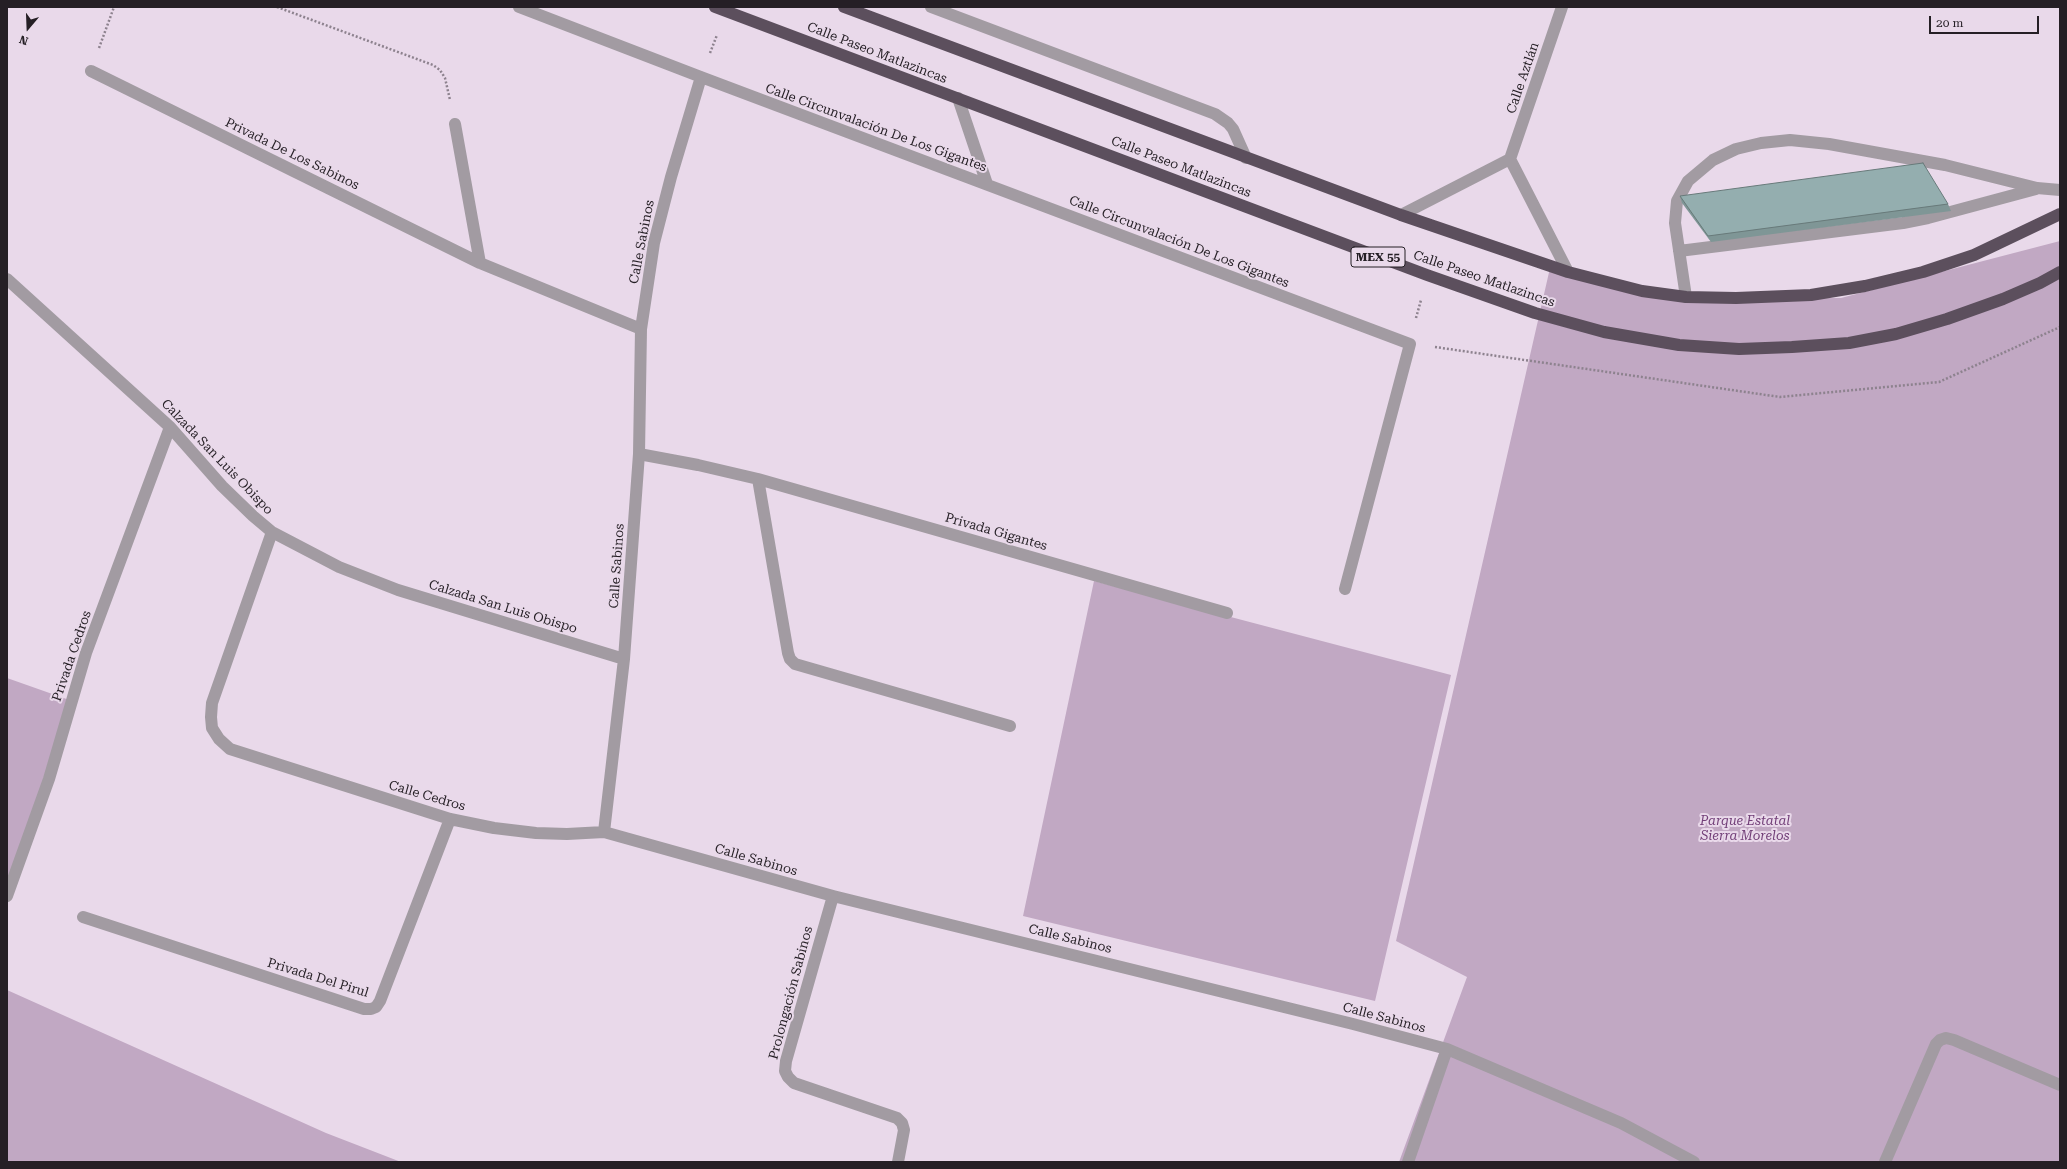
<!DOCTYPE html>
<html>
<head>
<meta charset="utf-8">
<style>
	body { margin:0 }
	#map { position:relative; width:2067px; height:1169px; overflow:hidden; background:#e9d9ea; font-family:"Roboto Serif",serif }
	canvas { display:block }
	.frame { position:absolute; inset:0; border:8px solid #251f25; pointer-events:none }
	.north { position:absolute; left:8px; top:8px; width:40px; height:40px; -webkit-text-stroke:3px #e9d9ea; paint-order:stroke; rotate:199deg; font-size:11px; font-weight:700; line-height:16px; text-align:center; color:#251f25 }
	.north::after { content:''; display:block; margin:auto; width:14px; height:18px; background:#251f25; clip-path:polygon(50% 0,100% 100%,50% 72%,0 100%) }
	.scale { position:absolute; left:1929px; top:16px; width:110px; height:18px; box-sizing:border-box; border:2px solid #251f25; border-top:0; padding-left:5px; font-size:12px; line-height:14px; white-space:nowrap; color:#251f25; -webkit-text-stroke:3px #e9d9ea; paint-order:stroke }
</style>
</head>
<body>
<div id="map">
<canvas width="2067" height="1169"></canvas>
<div class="frame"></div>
<div class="north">N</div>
<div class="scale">20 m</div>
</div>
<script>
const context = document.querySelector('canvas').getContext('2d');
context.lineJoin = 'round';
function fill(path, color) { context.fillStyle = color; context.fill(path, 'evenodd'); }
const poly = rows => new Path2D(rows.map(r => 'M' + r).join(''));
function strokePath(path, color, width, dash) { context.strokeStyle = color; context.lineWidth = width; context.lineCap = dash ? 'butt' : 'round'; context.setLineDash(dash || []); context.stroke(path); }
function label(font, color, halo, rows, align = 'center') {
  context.font = font + ' "Roboto Serif",serif'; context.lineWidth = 4; context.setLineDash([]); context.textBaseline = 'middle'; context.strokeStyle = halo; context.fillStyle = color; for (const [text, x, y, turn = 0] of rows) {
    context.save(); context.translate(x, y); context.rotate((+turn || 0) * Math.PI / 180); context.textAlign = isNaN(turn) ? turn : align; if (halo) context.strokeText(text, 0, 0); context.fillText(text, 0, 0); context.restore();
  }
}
const green = poly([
	[2060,241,2060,1162,1399,1162,1467,977,1396,941,1550,268,1701,299,1841,298],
	[1094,581,1451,675,1375,1001,1023,916],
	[7,678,75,702,7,885],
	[7,990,326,1133,401,1162,7,1162]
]);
const path = poly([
	[277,7,433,65,440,70,445,78,450,100],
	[99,48,114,7],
	[710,53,717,35],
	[1416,318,1421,300],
	[1435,347,1780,397,1939,382,2060,327]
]);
const minor = poly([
	[519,7,701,77,1410,344,1345,589],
	[931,7,1215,114,1228,123,1233,129,1246,158],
	[91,71,480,263,641,329],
	[958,98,987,184],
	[455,124,480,263],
	[1510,159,1568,272],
	[1401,215,1510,159,1562,7],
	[1679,251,1903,223,1928,218,2036,189],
	[7,279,170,427,222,486,253,516,272,532,339,567,398,590,624,659],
	[1686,297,1675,223,1677,201,1688,181,1713,160,1736,149,1761,143,1790,140,1829,144,1945,165,2037,188,2060,190],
	[639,454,698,465,758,479,1227,613],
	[758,479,788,653,790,659,795,664,1010,726],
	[272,532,212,703,211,717,212,728,219,739,230,749,450,819,494,828,536,833,567,834,604,832,833,896,1353,1024,1447,1049,1621,1123,1694,1162],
	[604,832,624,659,639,454,641,329,654,243,671,177,701,77],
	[7,896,49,779,86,653,170,427],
	[833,896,786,1061,785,1071,788,1077,794,1083,897,1118,902,1123,904,1130,898,1162],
	[83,917,364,1009,371,1009,376,1007,380,1001,450,819],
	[1408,1162,1447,1049],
	[1885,1162,1936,1044,1940,1040,1946,1038,1954,1040,2060,1085]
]);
const highway = poly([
	[715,7,1427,275,1535,313,1604,332,1679,345,1739,349,1792,347,1849,343,1896,334,1947,319,2003,299,2040,283,2060,272],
	[844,7,1401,215,1568,272,1642,291,1686,297,1736,298,1811,295,1865,286,1923,272,1974,255,2060,214]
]);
const wall = poly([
	[1680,196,1948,204,1951,211,1711,242,1682,203]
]);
const building = poly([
	[1923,163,1948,204,1708,236,1680,196,1923,163]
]);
const shields = [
	[1378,257,54]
];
const shieldNames = [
	["MEX 55",1378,257]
];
const streetNames = [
	["Calle Paseo Matlazincas",877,53,21],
	["Calle Aztlán",1523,78,-71],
	["Calle Circunvalación De Los Gigantes",876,128,20],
	["Privada De Los Sabinos",292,154,26],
	["Calle Paseo Matlazincas",1181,167,21],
	["Calle Sabinos",642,242,-79],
	["Calle Circunvalación De Los Gigantes",1179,242,21],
	["Calle Paseo Matlazincas",1484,279,19],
	["Calzada San Luis Obispo",217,457,46],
	["Privada Gigantes",996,532,16],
	["Calle Sabinos",617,566,-86],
	["Calzada San Luis Obispo",503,607,17],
	["Privada Cedros",72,656,-71],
	["Calle Cedros",427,796,16],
	["Calle Sabinos",756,860,16],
	["Calle Sabinos",1070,939,14],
	["Privada Del Pirul",318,978,17],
	["Prolongación Sabinos",791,993,-75],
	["Calle Sabinos",1384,1018,15]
];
const parkNames = [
	["Parque Estatal",1745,821],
	["Sierra Morelos",1745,836]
];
fill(green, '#c1a8c3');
strokePath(path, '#8d828e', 2.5, [2, 2]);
strokePath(minor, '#a29ba2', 12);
strokePath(highway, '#5c4f5d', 12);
fill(wall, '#7f9696');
fill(building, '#94aeaf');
strokePath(building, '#687a7a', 1);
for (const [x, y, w] of shields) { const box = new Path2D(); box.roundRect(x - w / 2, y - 10, w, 20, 3); context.fillStyle = '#e9d9ea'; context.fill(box); strokePath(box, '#251f25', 1); }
label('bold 12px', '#251f25', null, shieldNames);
label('13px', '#251f25', '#e9d9ea', streetNames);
label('italic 13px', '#723f78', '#e9d9ea', parkNames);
</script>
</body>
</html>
